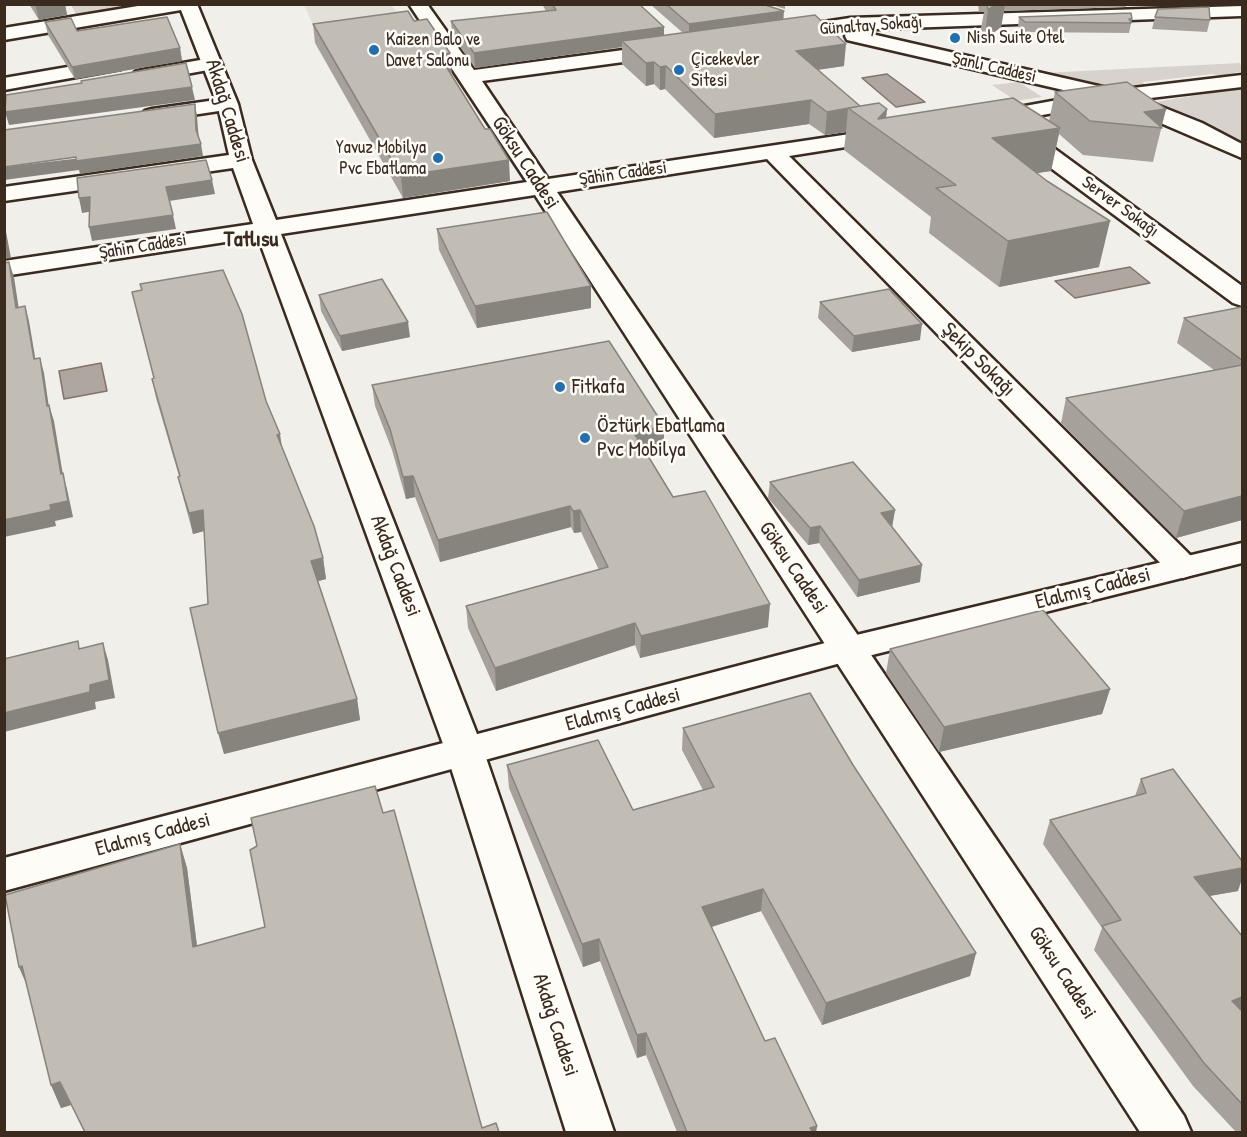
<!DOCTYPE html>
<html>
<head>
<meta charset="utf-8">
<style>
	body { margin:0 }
	#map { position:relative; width:1247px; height:1137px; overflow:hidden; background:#f1efea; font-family:"Patrick Hand",sans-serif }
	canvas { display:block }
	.frame { position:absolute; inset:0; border:6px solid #3b2a1e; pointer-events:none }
</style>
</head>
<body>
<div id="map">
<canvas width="1247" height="1137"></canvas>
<div class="frame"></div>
</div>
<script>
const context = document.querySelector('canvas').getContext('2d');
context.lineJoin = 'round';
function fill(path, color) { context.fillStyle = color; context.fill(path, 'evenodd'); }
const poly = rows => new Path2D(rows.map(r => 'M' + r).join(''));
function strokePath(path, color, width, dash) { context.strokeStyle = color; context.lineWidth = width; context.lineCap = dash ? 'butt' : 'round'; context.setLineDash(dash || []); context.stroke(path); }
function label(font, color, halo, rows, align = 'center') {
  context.font = font + ' "Patrick Hand",sans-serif'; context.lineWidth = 5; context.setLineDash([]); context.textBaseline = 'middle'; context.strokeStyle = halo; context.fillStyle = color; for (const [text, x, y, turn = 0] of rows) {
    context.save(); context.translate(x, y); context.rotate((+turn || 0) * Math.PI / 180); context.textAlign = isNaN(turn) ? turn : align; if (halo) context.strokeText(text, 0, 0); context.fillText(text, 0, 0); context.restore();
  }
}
const built = poly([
	[304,5,391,5,410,28,320,40]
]);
const green = poly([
	[152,4,77,16,71,5],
	[1240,63,1242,71,1222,76,1212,74,1143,82,1145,86,1104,85,1043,73],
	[1019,82,1042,97,1016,101,992,85],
	[1242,88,1242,143,1149,103]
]);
const water = poly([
	[887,74,925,102,896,107,862,78,887,74],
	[1130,267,1150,283,1075,298,1055,281,1130,267],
	[101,363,107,391,64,399,59,371,101,363]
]);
const minor = poly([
	[150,4,197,4,238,104,252,160,276,220,527,182,409,4,427,4,474,70,668,44,675,46,678,50,675,54,668,56,482,81,548,179,890,128,898,129,901,134,898,139,890,140,789,156,1195,560,1199,567,1195,574,1183,578,1171,574,767,159,557,192,1184,1116,1191,1132,1140,1132,535,195,281,234,484,752,614,1132,566,1132,446,752,258,237,4,276,4,261,253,224,233,168,4,201,4,187,229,155,219,111,152,121,145,119,141,115,145,111,152,109,216,100,181,10,4,40,4,28,150,4],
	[1242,6,1241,16,850,30,784,40,777,38,775,34,777,30,784,28,850,18,1242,6],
	[854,30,1116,90,1242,75,1242,87,1142,99,1202,123,1242,144,1242,158,1114,103,988,124,981,122,977,118,981,114,1085,95,847,40,845,36,847,32,854,30],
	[1017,126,1025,127,1242,286,1242,306,1233,303,1009,137,1006,132,1009,127,1017,126]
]);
const tertiary = poly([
	[212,58,219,60,222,64,219,68,142,82,135,80,132,76,135,72,142,70,212,58],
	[114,59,121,61,124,65,121,69,4,90,4,78,114,59],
	[1242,543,1242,563,848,661,4,891,4,858,848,637,1242,543]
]);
const wall = poly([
	[29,4,65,4,67,15,39,20],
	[542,4,639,4,664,27,664,36,683,33,650,4,762,4,844,66,818,70,860,106,887,109,886,118,1049,121,1055,92,1166,109,1153,162,1083,155,1059,134,1051,171,1037,173,1099,267,999,287,929,233,931,217,844,150,846,132,825,135,809,124,714,138,665,89,660,90,654,84,646,86,622,64,622,47,475,68,452,36,451,21,546,11],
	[769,4,785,4,785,9],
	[978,4,1127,4,1126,7,1004,11,1001,27,984,40,981,28,984,12,979,12],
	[1160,4,1205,4,1160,6],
	[1019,17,1132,19,1129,33,1023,32,1018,26],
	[1155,17,1210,20,1207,32,1152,29],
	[414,21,452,73,450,73,510,181,403,198,315,43,313,24],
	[45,22,77,31,180,48,182,61,75,79,48,35],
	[437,229,591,308,477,328,439,250],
	[319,295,410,337,342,351,321,311],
	[820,302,920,340,852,352,818,318],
	[1242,307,1242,520,1176,538,1061,423,1066,398,1214,370,1177,343,1184,318],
	[136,310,266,401,282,448,323,558,326,579,318,581,357,699,360,720,224,754,208,604,204,531,193,534,183,497,178,477,179,476,156,398,152,379,154,378],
	[372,385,664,447,645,451,673,497,768,627,640,658,635,645,496,691,468,628,466,606,599,570,581,532,574,533,571,527,440,562,415,497,406,499,392,450,375,406],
	[770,482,895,510,892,527,920,582,857,597,819,543,808,545,768,498],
	[890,649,1110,689,1102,714,939,752,886,673],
	[683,728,853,765,976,953,970,976,822,1025,761,911,712,927,765,1041,817,1126,816,1132,677,1132,646,1055,637,1058,600,961,583,967,509,788,507,765,633,810,703,790,682,750],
	[1141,779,1238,891,1210,896,1242,936,1242,1132,1236,1132,1193,1086,1094,950,1102,928,1043,844,1050,820,1135,796],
	[180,844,187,868,197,945,482,1128,499,1132,84,1132,71,1105,61,1108,51,1085,26,983,19,967]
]);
const shadedWall = poly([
	[35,4,65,4,67,15,39,20],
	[995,4,1005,4,1001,27,984,40,988,10],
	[784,11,783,25,689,39,689,24],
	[664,27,664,41,622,41,622,47,475,68,474,53],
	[846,44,844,66,794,73,796,51],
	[180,48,182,61,75,79,72,67],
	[450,53,452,73,440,75,439,55],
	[654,62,654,84,646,86,646,63],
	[666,66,665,89,660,90,660,67],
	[192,87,195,100,9,125,5,112],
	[811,100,809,124,714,138,715,114],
	[195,104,197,116,199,142,196,130],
	[848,108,846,132,825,135,827,112],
	[887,109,884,134,878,119],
	[1166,109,1161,128,1144,112],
	[1060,128,1051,171,985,181,992,138],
	[201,144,203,156,80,174,79,170,4,180,4,167],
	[509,160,510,181,403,198,401,176],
	[212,180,215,194,169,201,166,187],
	[90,197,94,211,82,213,79,198],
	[173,215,176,229,92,241,89,227],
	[4,221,11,258,4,259],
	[1110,221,1099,267,999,287,1008,241],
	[9,262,14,277,21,323,16,308],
	[591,286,591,308,477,328,475,306],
	[25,306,29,321,38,374,34,359],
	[408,322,410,337,342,351,340,336],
	[922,324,920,340,852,352,854,336],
	[40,358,44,373,51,421,47,406],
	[49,405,54,421,63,475,67,489,73,517,55,521,56,526,4,537,4,520,50,505,61,474],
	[664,426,664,447,634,454,634,433],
	[280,434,283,454,277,435],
	[413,476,415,497,406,499,403,477],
	[1242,496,1242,520,1176,538,1184,511],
	[570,506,571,527,440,562,438,540],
	[203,510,208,530,193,534,189,513],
	[580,510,581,532,574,533,573,511],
	[895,510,892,527,881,513],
	[820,526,819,543,808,545,810,528],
	[323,558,326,579,315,582,311,561],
	[922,565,920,582,857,597,859,580],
	[770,604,768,627,640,658,641,636],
	[635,623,635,645,496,691,495,668],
	[103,643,108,660,115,698,95,702,96,709,4,732,4,713,90,685],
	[1110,689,1102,714,939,752,944,727],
	[357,699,360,720,224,754,218,733],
	[180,844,187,868,200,970,193,947],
	[1242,868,1242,879,1238,891,1185,900,1194,877],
	[763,889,761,911,701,930,702,907],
	[599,939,600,961,583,967,582,944],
	[976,953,970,976,822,1025,826,1003],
	[22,966,29,990,19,967],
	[1242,997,1242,1016,1232,1001],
	[646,1033,646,1055,637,1058,637,1035],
	[60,1082,71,1105,61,1108,51,1085],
	[817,1126,816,1132,810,1132,810,1128]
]);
const building = poly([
	[552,4,639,4,664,27,474,53,451,21,556,10,552,4],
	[666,4,762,4,784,11,689,24,666,4],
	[987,4,995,4,988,10,987,4],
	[1209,7,1210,20,1155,17,1158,9,1209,7],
	[408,11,414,21,427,19,450,53,439,55,485,129,490,129,509,160,401,176,313,24,408,11],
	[1131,13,1132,19,1129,19,1131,23,1025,22,1019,17,1131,13],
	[815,15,846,44,796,51,860,106,827,112,811,100,715,114,666,66,660,67,654,62,646,63,622,41,815,15],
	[167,17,180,48,72,67,45,22,71,18,77,31,167,17],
	[186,63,192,87,5,112,6,95,82,83,81,81,186,63],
	[1127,82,1166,109,1144,112,1162,128,1090,121,1055,92,1127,82],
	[1013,98,1060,128,992,138,1047,181,1110,221,1008,241,936,188,956,185,848,108,879,103,887,109,878,119,1013,98],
	[195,104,196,130,201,144,76,161,76,157,4,167,4,130,195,104],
	[206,160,212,180,166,187,173,215,89,227,90,197,79,198,77,178,206,160],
	[547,212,591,286,475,306,437,229,547,212],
	[4,229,7,243,4,244,4,229],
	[9,262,16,308,25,306,34,359,40,358,47,406,49,405,61,474,63,473,68,501,50,505,51,510,4,520,4,263,9,262],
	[223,270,242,314,266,401,280,434,277,435,314,526,323,558,311,561,357,699,218,733,190,608,208,604,203,510,189,513,178,477,180,476,152,379,154,378,132,292,142,290,140,284,223,270],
	[382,279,408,322,340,336,319,295,382,279],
	[889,289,922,324,854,336,820,302,889,289],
	[1242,307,1242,360,1184,318,1242,307],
	[609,341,664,426,634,433,673,497,705,491,770,604,641,636,635,623,495,668,466,606,608,567,580,510,573,511,570,506,438,540,413,476,403,477,390,429,372,385,609,341],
	[1242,365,1242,496,1184,511,1066,398,1242,365],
	[853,462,895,510,881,513,922,565,859,580,820,526,810,528,770,482,853,462],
	[1043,610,1110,689,944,727,890,649,1043,610],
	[78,641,79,649,103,643,109,680,90,685,90,692,4,713,4,659,78,641],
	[810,693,853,765,976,953,826,1003,763,889,702,907,765,1041,775,1038,817,1126,810,1128,813,1132,687,1132,646,1033,637,1035,599,939,582,944,507,765,598,740,633,810,714,787,683,728,810,693],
	[1173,769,1242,861,1242,868,1194,877,1242,936,1242,997,1232,1001,1242,1011,1242,1104,1204,1063,1102,926,1121,920,1050,820,1146,793,1141,779,1173,769],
	[375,786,383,813,394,810,482,1128,496,1123,499,1132,85,1132,60,1082,51,1085,22,966,19,967,5,895,180,844,193,947,265,927,250,850,257,846,251,818,375,786]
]);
const markers = [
	[955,38,6,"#1f6fb2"],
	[374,50,6,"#1f6fb2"],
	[679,70,6,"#1f6fb2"],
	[438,158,6,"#1f6fb2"],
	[560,387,6,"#1f6fb2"],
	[585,438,6,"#1f6fb2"]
];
const farStreetnames = [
	["Günaltay Sokağı",871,26,-4],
	["Şanlı Caddesi",994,68,13],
	["Şahin Caddesi",623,174,-8],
	["Server Sokağı",1120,207,36],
	["Şahin Caddesi",143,247,-9]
];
const farPoinames = [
	["Nish Suite Otel",967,38],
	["Kaizen Balo ve",386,40],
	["Davet Salonu",386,61],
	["Çicekevler",691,60],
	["Sitesi",691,81],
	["Yavuz Mobilya",426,148,"right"],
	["Pvc Ebatlama",426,169,"right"]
];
const streetNames = [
	["Akdağ Caddesi",227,111,73],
	["Göksu Caddesi",525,163,57],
	["Şekip Sokağı",978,360,45],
	["Akdağ Caddesi",395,566,69],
	["Göksu Caddesi",793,568,56],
	["Elalmış Caddesi",1093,589,-14],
	["Elalmış Caddesi",623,710,-15],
	["Elalmış Caddesi",153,835,-15],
	["Göksu Caddesi",1062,973,57],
	["Akdağ Caddesi",555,1025,72]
];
const poiNames = [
	["Fitkafa",572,387],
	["Öztürk Ebatlama",597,426],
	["Pvc Mobilya",597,450]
];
const farDistrictnames = [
	["Tatlısu",251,240]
];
fill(built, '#e3e0da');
fill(green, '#d7d2cc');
fill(water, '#aea69f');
strokePath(water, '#80746b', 1.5);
strokePath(minor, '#3b2a1e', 5);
strokePath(tertiary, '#3b2a1e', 5);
fill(minor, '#fdfcf7');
fill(tertiary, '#fdfcf7');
fill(wall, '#a6a29b');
fill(shadedWall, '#87847e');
fill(building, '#c1bcb4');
strokePath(building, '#87847e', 1.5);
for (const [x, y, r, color] of markers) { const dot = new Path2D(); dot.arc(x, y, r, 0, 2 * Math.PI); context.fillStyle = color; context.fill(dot); strokePath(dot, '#fdfcf7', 2); }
label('18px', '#3b2a1e', '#fdfcf7', farStreetnames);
label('18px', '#3b2a1e', '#fdfcf7', farPoinames, 'left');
label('21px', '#3b2a1e', '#fdfcf7', streetNames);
label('21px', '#3b2a1e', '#fdfcf7', poiNames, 'left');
label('bold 22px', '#3b2a1e', '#fdfcf7', farDistrictnames);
</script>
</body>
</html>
